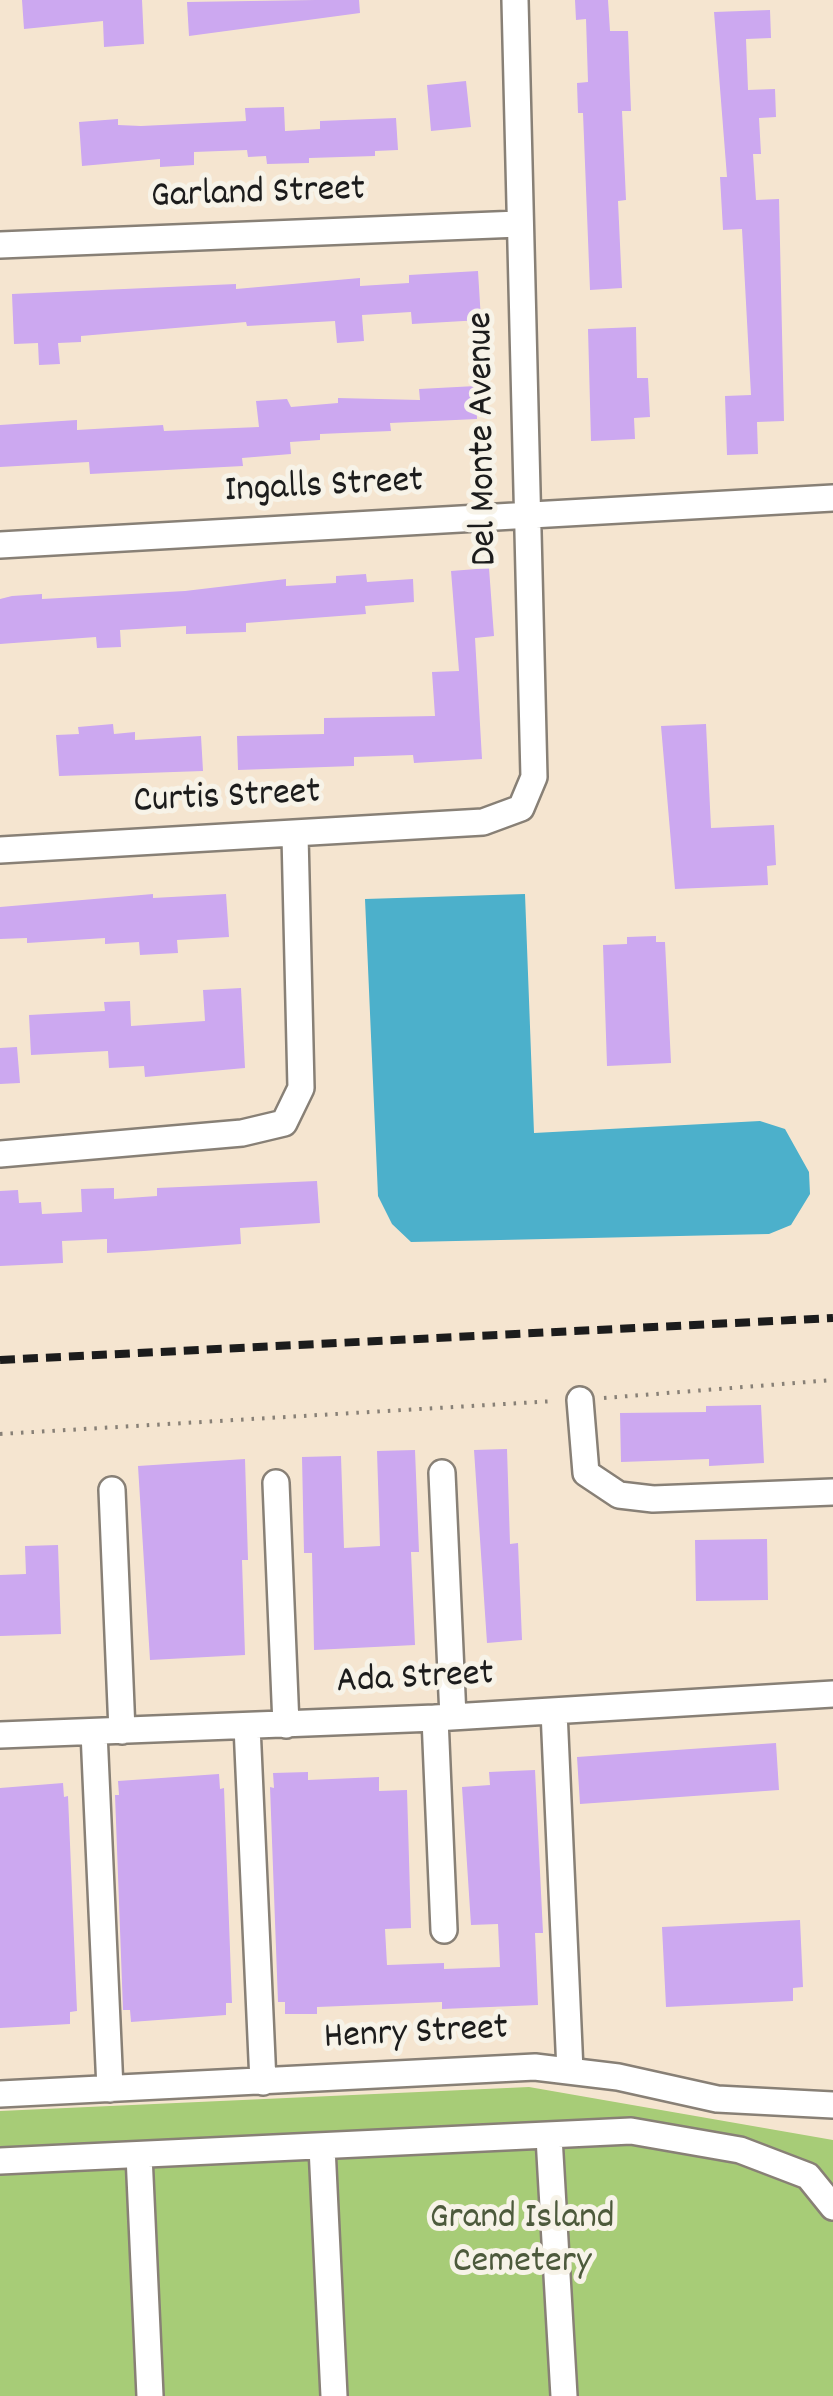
<!DOCTYPE html>
<html>
<head>
<meta charset="utf-8">
<style>
	body { margin:0 }
	canvas { display:block; background:#f5e5d0 }
</style>
</head>
<body>
<canvas width="833" height="2396"></canvas>
<script>
const context = document.querySelector('canvas').getContext('2d');
context.lineJoin = 'round';
function fill(path, color) { context.fillStyle = color; context.fill(path, 'evenodd'); }
const poly = rows => new Path2D(rows.map(r => 'M' + r).join(''));
function strokePath(path, color, width, dash) { context.strokeStyle = color; context.lineWidth = width; context.lineCap = dash ? 'butt' : 'round'; context.setLineDash(dash || []); context.stroke(path); }
function label(font, color, halo, rows, align = 'center') {
  context.font = font + ' Dekko,sans-serif'; context.lineWidth = 10; context.setLineDash([]); context.textBaseline = 'middle'; context.strokeStyle = halo; context.fillStyle = color; for (const [text, x, y, turn = 0] of rows) {
    context.save(); context.translate(x, y); context.rotate((+turn || 0) * Math.PI / 180); context.textAlign = isNaN(turn) ? turn : align; if (halo) context.strokeText(text, 0, 0); context.fillText(text, 0, 0); context.restore();
  }
}
const green = poly([
	[529,2087,833,2140,833,2396,0,2396,0,2111]
]);
const water = poly([
	[525,894,534,1133,760,1121,785,1129,809,1172,810,1194,791,1225,769,1234,411,1242,392,1224,378,1196,365,899]
]);
const building = poly([
	[22,0,142,0,144,44,104,47,103,21,24,29],
	[315,0,359,0,360,13,189,36,187,2],
	[575,0,608,0,610,31,628,31,631,111,622,111,626,200,618,201,622,288,590,290,583,113,578,113,577,83,588,82,586,19,576,20],
	[770,10,771,38,746,39,748,90,775,89,776,117,759,118,761,154,753,154,756,200,779,199,784,421,757,422,758,454,727,455,725,396,751,395,742,229,723,230,720,177,727,177,714,12],
	[466,81,471,127,431,131,427,85],
	[284,107,285,131,320,129,320,121,396,118,398,150,375,151,375,156,309,158,309,163,267,164,266,156,248,157,247,150,194,152,194,165,160,167,160,159,82,166,79,122,118,119,118,125,141,126,246,121,245,108],
	[478,271,481,320,412,324,411,312,362,315,364,341,337,343,335,321,247,326,246,322,81,336,81,342,58,343,60,364,39,365,38,343,14,344,12,294,236,284,236,289,360,278,360,286,409,283,409,275],
	[636,327,637,378,648,378,650,417,634,418,635,439,591,441,588,329],
	[476,386,477,419,390,423,391,431,320,434,320,440,290,442,291,454,242,458,243,466,90,474,89,462,0,467,0,425,77,420,77,430,163,425,164,431,259,427,256,401,287,399,291,407,338,403,338,398,420,400,419,389],
	[489,568,494,636,475,638,482,759,414,763,413,755,354,757,354,766,238,770,237,736,324,734,324,718,435,716,432,672,459,671,451,571],
	[366,574,367,582,413,579,414,602,365,606,366,614,246,623,246,632,186,634,186,626,120,630,121,647,97,648,96,637,0,644,0,599,12,596,42,594,42,599,185,591,286,579,286,586,336,583,336,576],
	[113,724,114,734,135,732,135,740,201,736,203,771,59,776,56,735,79,734,78,727],
	[706,724,711,828,774,825,776,865,767,866,768,885,675,889,661,726],
	[153,894,153,898,226,894,229,937,177,940,178,953,140,955,139,942,105,944,105,938,27,943,27,938,0,939,0,907],
	[656,936,656,942,665,942,671,1063,607,1066,603,945,627,944,627,937],
	[241,988,245,1068,145,1077,144,1066,109,1068,108,1051,31,1055,29,1015,105,1011,104,1002,130,1001,131,1026,205,1021,203,990],
	[17,1047,20,1083,0,1084,0,1048],
	[317,1181,320,1223,240,1228,241,1244,144,1251,107,1253,107,1239,62,1241,63,1263,0,1266,0,1191,18,1190,19,1203,41,1202,42,1214,82,1212,81,1189,114,1188,114,1199,157,1196,157,1188],
	[761,1405,764,1463,709,1466,709,1459,621,1462,620,1413,706,1412,706,1406],
	[507,1449,510,1544,518,1543,522,1640,487,1643,474,1450],
	[415,1450,419,1552,411,1552,415,1645,314,1650,312,1553,304,1553,302,1457,341,1456,344,1548,380,1546,377,1451],
	[245,1459,248,1560,242,1560,245,1655,150,1660,138,1466],
	[767,1539,768,1600,696,1601,695,1540],
	[58,1545,61,1634,0,1636,0,1575,26,1574,25,1546],
	[776,1743,779,1790,580,1804,577,1757],
	[535,1770,543,1933,535,1933,538,2005,442,2009,442,2002,317,2007,317,2014,285,2014,285,2002,278,2002,270,1787,274,1788,273,1773,308,1772,308,1780,379,1777,379,1791,407,1790,411,1928,385,1929,387,1965,444,1963,444,1969,500,1967,498,1924,471,1925,462,1787,490,1785,489,1772],
	[219,1774,220,1789,224,1788,232,2003,226,2003,226,2015,131,2022,130,2010,123,2010,115,1795,119,1795,118,1781],
	[63,1783,64,1797,68,1796,77,2011,70,2012,70,2024,0,2028,0,1788],
	[800,1920,803,1987,793,1988,793,2001,666,2007,662,1927]
]);
const path = poly([
	[604,1398,833,1380],
	[0,1434,554,1401]
]);
const minor = poly([
	[0,245,519,224],
	[0,545,833,498],
	[0,850,483,822,521,808,534,777,515,0],
	[0,1154,242,1133,284,1123,301,1088,295,835],
	[580,1400,586,1473,619,1495,653,1499,833,1492],
	[442,1473,453,1717],
	[276,1483,286,1725],
	[112,1490,122,1731],
	[554,1711,570,2071],
	[435,1718,444,1930],
	[247,1726,263,2082],
	[94,1732,110,2089],
	[0,1735,435,1718,833,1694],
	[0,2094,535,2067,618,2077,717,2099,833,2105],
	[549,2137,564,2396],
	[322,2147,334,2396],
	[139,2155,150,2396],
	[0,2161,631,2131,740,2150,808,2176,833,2207]
]);
const rail = poly([
	[0,1360,833,1318]
]);
const streetNames = [
	["Garland Street",258,196,-2],
	["Del Monte Avenue",486,439,-91],
	["Ingalls Street",324,489,-3],
	["Curtis Street",227,800,-3],
	["Ada Street",415,1681,-3],
	["Henry Street",416,2036,-3]
];
const parkNames = [
	["Grand Island",522,2221],
	["Cemetery",522,2265]
];
fill(green, '#a7cc77');
fill(water, '#4cb0cb');
fill(building, '#cca8f0');
strokePath(minor, '#888076', 30);
strokePath(path, '#888076', 4, [2.5, 8]);
strokePath(minor, '#fff', 25);
strokePath(rail, '#1c1c1c', 8, [15, 8]);
label('38px', '#1c1c1c', '#f7f3e8', streetNames);
label('38px', '#4d5a3c', '#f7f3e8', parkNames);
</script>
</body>
</html>
